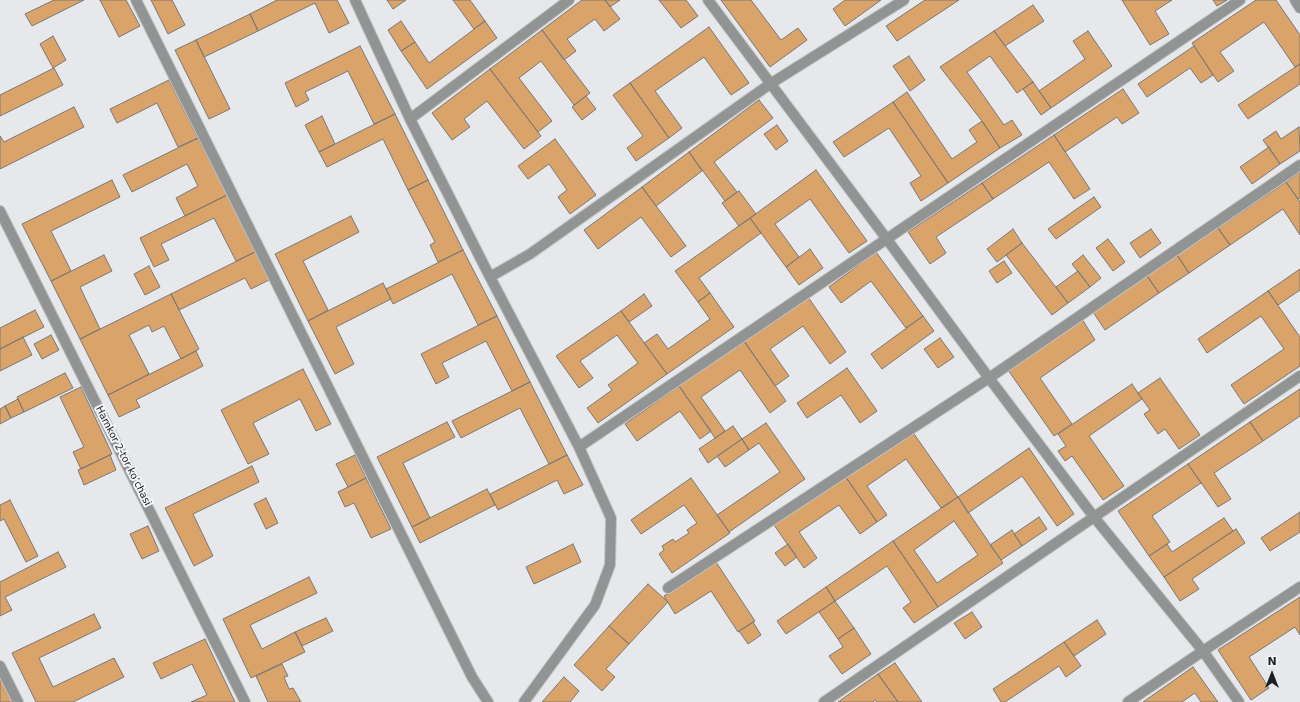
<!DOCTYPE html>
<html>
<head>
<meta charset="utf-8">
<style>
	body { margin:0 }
	#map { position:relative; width:1300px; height:702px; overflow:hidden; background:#e6e8ec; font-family:"DejaVu Sans",sans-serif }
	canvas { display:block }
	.north { position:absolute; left:1252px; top:654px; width:40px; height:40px; -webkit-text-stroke:3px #f3f5f9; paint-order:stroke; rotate:0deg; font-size:11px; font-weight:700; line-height:16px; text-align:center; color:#1e1f20 }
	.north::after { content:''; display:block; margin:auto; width:14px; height:18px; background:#1e1f20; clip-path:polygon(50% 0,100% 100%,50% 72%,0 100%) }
</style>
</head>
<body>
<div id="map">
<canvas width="1300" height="702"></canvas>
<div class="north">N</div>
</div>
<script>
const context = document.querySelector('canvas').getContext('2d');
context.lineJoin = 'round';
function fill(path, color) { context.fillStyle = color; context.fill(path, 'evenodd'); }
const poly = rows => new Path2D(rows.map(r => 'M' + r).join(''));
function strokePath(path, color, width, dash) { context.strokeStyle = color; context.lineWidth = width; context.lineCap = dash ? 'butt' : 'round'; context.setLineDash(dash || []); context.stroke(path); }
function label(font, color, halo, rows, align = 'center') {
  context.font = font + ' "DejaVu Sans",sans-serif'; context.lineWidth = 4; context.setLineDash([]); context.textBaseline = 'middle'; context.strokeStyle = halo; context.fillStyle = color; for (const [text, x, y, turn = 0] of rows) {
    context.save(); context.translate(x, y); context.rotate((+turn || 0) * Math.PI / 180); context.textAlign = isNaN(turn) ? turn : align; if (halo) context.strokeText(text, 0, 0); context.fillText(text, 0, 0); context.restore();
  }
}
const building = poly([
	[54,0,84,0,32,26,25,14,54,0],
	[100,0,126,0,140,26,119,37,100,0],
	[151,0,172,0,185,25,168,34,151,0],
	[277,0,337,0,349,23,329,33,315,3,258,31,250,14,277,0],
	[387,0,406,0,393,9,387,0],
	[453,0,470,0,485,21,474,29,453,0],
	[582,0,605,0,620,19,604,31,595,19,567,39,576,51,564,60,542,30,582,0],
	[605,0,620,0,610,7,605,0],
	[659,0,686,0,698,16,681,28,659,0],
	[721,0,751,0,781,40,798,28,807,40,770,67,721,0],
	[845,0,881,0,845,26,833,9,845,0],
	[925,0,959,0,897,41,886,26,925,0],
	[1122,0,1172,0,1155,11,1169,34,1150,45,1122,0],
	[1213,0,1227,0,1217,6,1213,0],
	[1256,0,1276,0,1300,35,1300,64,1295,67,1264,22,1220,52,1234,71,1218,82,1192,43,1256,0],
	[1033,5,1044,21,1005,46,994,31,1033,5],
	[250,14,258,31,204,57,196,40,250,14],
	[401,21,415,42,401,51,388,30,401,21],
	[485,21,497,38,427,89,401,51,415,42,429,63,485,21],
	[709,27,749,83,731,95,704,57,655,91,682,128,669,138,630,83,709,27],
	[542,30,590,93,574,105,541,61,519,78,552,121,538,132,490,69,542,30],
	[994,31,1033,82,1017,93,990,56,967,72,1004,125,1012,120,1022,135,1000,148,982,121,940,67,994,31],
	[1088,31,1112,66,1051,108,1039,91,1085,59,1073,41,1088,31],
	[53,36,66,60,53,68,40,44,53,36],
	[196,40,230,109,209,119,175,50,196,40],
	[360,46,395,114,374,124,348,71,305,92,309,100,296,107,285,83,360,46],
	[1194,46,1213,75,1201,83,1190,68,1147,97,1138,84,1194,46],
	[909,56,925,80,910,91,893,66,909,56],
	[1300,64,1300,84,1248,119,1238,105,1300,64],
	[54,68,63,85,0,116,0,95,54,68],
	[490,69,541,136,524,149,487,101,464,119,470,127,452,140,432,113,490,69],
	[169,80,198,138,178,147,157,103,117,123,110,109,169,80],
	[1033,82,1051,108,1041,115,1023,89,1033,82],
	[630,83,669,138,636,161,627,148,643,136,613,95,630,83],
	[1123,89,1139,113,1122,124,1117,117,1065,152,1054,135,1123,89],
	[907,92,952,159,977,142,969,130,982,121,1000,148,948,183,893,102,907,92],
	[586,96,596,109,582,120,572,107,586,96],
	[759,100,773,118,714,162,737,192,725,201,689,152,759,100],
	[893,102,948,183,921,201,910,183,921,176,889,128,844,157,833,142,893,102],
	[74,107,84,127,0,169,0,136,4,142,74,107],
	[395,114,428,180,408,190,383,139,327,167,319,152,395,114],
	[322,116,335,144,319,152,305,125,322,116],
	[777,125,788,141,776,150,764,134,777,125],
	[1299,127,1300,151,1280,164,1263,140,1276,131,1281,139,1299,127],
	[1054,135,1090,189,1074,199,1049,162,993,199,982,183,1054,135],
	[198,138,227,195,185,216,176,198,198,186,187,164,132,192,123,175,198,138],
	[555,139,596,195,570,214,558,197,567,190,549,164,528,179,518,166,555,139],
	[1269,147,1280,164,1252,184,1240,167,1269,147],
	[689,152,702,171,656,206,642,187,689,152],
	[816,170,867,241,849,253,810,199,775,224,799,257,786,267,750,218,816,170],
	[1300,172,1300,198,1298,199,1286,182,1300,172],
	[112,180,120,197,51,231,71,271,51,281,22,224,112,180],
	[428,180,463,250,438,262,430,245,435,242,408,190,428,180],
	[1286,182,1300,202,1300,235,1283,209,1230,245,1218,228,1286,182],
	[982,183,993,199,936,237,946,253,930,264,908,232,982,183],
	[642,187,686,246,671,257,641,217,598,249,584,230,642,187],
	[739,191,756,214,739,226,722,203,739,191],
	[227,195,255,252,236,261,214,218,161,244,169,260,154,267,140,238,227,195],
	[1094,197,1101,207,1056,239,1048,229,1094,197],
	[351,216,359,232,303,261,328,310,308,321,275,254,351,216],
	[750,218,761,233,699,278,710,293,698,302,675,271,750,218],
	[1218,228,1230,245,1189,273,1177,255,1218,228],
	[1013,229,1022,243,997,262,987,249,1013,229],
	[1151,229,1161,243,1140,258,1130,243,1151,229],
	[1108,239,1125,262,1113,271,1096,248,1108,239],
	[1022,243,1068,303,1052,315,1006,255,1022,243],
	[810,249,823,268,799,285,786,267,810,249],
	[463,250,497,316,478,325,452,274,393,304,386,289,463,250],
	[255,252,269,280,251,289,245,278,179,310,171,294,255,252],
	[876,252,923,316,906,328,871,281,841,303,829,287,876,252],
	[104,255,112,271,80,287,100,329,80,339,51,281,104,255],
	[1083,255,1101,278,1090,287,1072,264,1083,255],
	[1177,255,1189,273,1159,293,1147,276,1177,255],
	[1004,261,1012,273,997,283,989,271,1004,261],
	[149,266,160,287,145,295,134,274,149,266],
	[1300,269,1300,290,1278,305,1268,291,1300,269],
	[1078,271,1090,287,1068,303,1056,287,1078,271],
	[1147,276,1159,293,1105,330,1093,312,1147,276],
	[383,283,391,299,336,327,354,364,335,374,308,321,383,283],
	[1268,291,1300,337,1300,366,1244,404,1231,385,1284,349,1261,316,1207,353,1198,339,1268,291],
	[710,293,734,327,667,374,644,343,657,334,668,349,710,319,698,302,710,293],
	[171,294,199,349,181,359,164,326,152,332,149,325,129,335,149,374,108,395,80,339,171,294],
	[644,294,652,306,629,322,621,311,644,294],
	[808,297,846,352,830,364,803,326,770,349,789,376,775,386,744,341,808,297],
	[35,310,44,327,0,349,0,328,35,310],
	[621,311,667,374,598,423,587,408,612,390,608,385,638,363,617,335,580,361,593,378,579,388,556,356,621,311],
	[497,316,530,382,512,391,486,341,442,363,449,377,436,384,421,354,497,316],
	[923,316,934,331,882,369,871,354,923,316],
	[1082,319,1095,340,1040,378,1072,424,1054,436,1008,370,1082,319],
	[51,335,59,350,42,359,34,344,51,335],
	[23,337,32,355,0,371,0,349,23,337],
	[940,338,954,357,938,368,924,349,940,338],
	[744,341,786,401,770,413,740,370,701,397,725,431,715,438,679,386,744,341],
	[196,351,203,366,136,400,140,407,119,417,108,395,196,351],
	[847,368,877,411,860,423,841,395,807,418,797,403,847,368],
	[303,369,331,424,316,431,300,399,253,423,269,454,248,464,221,410,303,369],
	[65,373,73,388,24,412,17,397,65,373],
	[1160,378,1200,435,1179,449,1165,429,1158,434,1144,414,1150,410,1138,393,1160,378],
	[530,382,567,455,549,464,520,408,461,438,452,421,530,382],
	[1132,384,1142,399,1089,436,1124,486,1103,500,1072,456,1065,461,1058,451,1066,446,1058,434,1132,384],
	[679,386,711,431,700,439,680,411,637,441,625,424,679,386],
	[81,387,112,454,81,469,73,452,84,447,60,397,81,387],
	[1300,389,1300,416,1263,441,1250,422,1300,389],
	[18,399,24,412,11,418,5,406,18,399],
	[5,406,11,418,0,424,0,409,5,406],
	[447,422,455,437,403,463,430,518,412,527,377,457,447,422],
	[1250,422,1263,441,1214,473,1231,499,1218,507,1188,464,1250,422],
	[766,423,805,479,729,532,717,515,780,472,759,443,749,450,742,439,766,423],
	[733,426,742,439,708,463,699,449,733,426],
	[912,431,958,497,941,508,906,459,867,486,887,515,877,522,845,476,912,431],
	[742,439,749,450,725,467,717,456,742,439],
	[1029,448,1074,514,1057,526,1022,476,968,513,958,497,1029,448],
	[110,455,116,470,84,485,78,470,110,455],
	[355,455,366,478,348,487,336,464,355,455],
	[567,455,583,485,564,494,557,480,498,510,490,494,567,455],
	[1188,464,1201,483,1152,516,1170,542,1149,556,1118,511,1188,464],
	[252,466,259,482,193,514,213,556,194,566,165,508,252,466],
	[845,476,877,522,860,534,839,505,799,532,817,558,804,568,774,525,845,476],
	[366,478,391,529,371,538,354,503,345,507,338,492,366,478],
	[691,478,730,533,672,573,659,554,664,550,662,546,673,539,675,542,689,533,687,530,697,523,684,505,641,534,631,520,691,478],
	[487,489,495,505,420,543,412,527,487,489],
	[958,497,1003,563,938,607,893,541,958,497],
	[954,521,978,555,937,583,914,550,954,521],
	[266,498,278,523,266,529,254,504,266,498],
	[10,500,38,556,26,562,4,519,0,521,0,505,10,500],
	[1300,512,1300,532,1270,551,1261,538,1300,512],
	[1039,517,1047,529,1022,546,1014,534,1039,517],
	[1224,518,1233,531,1164,577,1149,556,1167,544,1172,552,1224,518],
	[148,526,159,551,142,559,130,534,148,526],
	[1236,529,1245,543,1192,579,1199,589,1180,601,1164,577,1236,529],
	[1012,530,1022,546,1001,560,990,545,1012,530],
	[893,541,938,607,914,623,903,608,911,602,887,566,835,601,826,587,893,541],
	[573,544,581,562,534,584,526,567,573,544],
	[788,544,797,557,785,566,775,553,788,544],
	[58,552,66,567,5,597,12,610,0,616,0,582,58,552],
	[716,562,755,621,738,632,711,591,675,614,664,596,716,562],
	[309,577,317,593,250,625,262,649,295,632,305,652,251,678,223,619,309,577],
	[648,584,668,602,629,644,609,626,648,584],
	[826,587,835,601,786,634,777,621,826,587],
	[1300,597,1300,635,1295,627,1249,657,1269,688,1251,700,1218,650,1300,597],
	[835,601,854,628,838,639,819,612,835,601],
	[972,612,982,627,965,639,954,623,972,612],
	[94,614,101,628,39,658,53,687,114,658,124,677,73,702,36,702,12,653,94,614],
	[326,618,333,631,302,646,295,632,326,618],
	[1097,620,1106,634,1074,656,1064,642,1097,620],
	[753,622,761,635,748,644,739,631,753,622],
	[609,626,629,644,606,669,615,677,602,691,574,665,609,626],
	[854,628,871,654,842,674,829,656,843,647,838,639,854,628],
	[205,639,235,702,191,702,207,695,192,664,161,679,153,663,205,639],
	[1064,642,1081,666,1066,677,1059,666,1005,702,1001,702,993,689,1064,642],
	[895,663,922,702,898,702,878,674,895,663],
	[282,664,288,676,284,677,289,689,293,688,301,702,268,702,256,676,282,664],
	[1193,667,1218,702,1201,702,1195,693,1182,702,1143,702,1193,667],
	[878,674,898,702,877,702,875,700,873,702,838,702,878,674],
	[0,676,14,702,0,702,0,676],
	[564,677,579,691,570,702,542,702,564,677]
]);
const minor = poly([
	[136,0,472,677,488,702],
	[355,0,410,119,490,277,530,254,770,84,904,0],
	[708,0,886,238,989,378,1094,517,1203,651,1239,702],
	[1295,0,1300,8],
	[410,119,569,0],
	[0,211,245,702],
	[490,277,579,447,611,518,610,565,595,605,524,702],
	[579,447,1240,0],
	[668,588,989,378,1300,165],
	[0,666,18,702],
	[824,702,1300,376],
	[1128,702,1203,651,1300,587]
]);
const streetNames = [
	["Hamkor 2-tor koʼchasi",123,456,63]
];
fill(building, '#daa36a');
strokePath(building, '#7a7774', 1);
strokePath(minor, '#c2c4c7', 12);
strokePath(minor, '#929493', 10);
label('10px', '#1e1f20', '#f3f5f9', streetNames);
</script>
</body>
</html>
